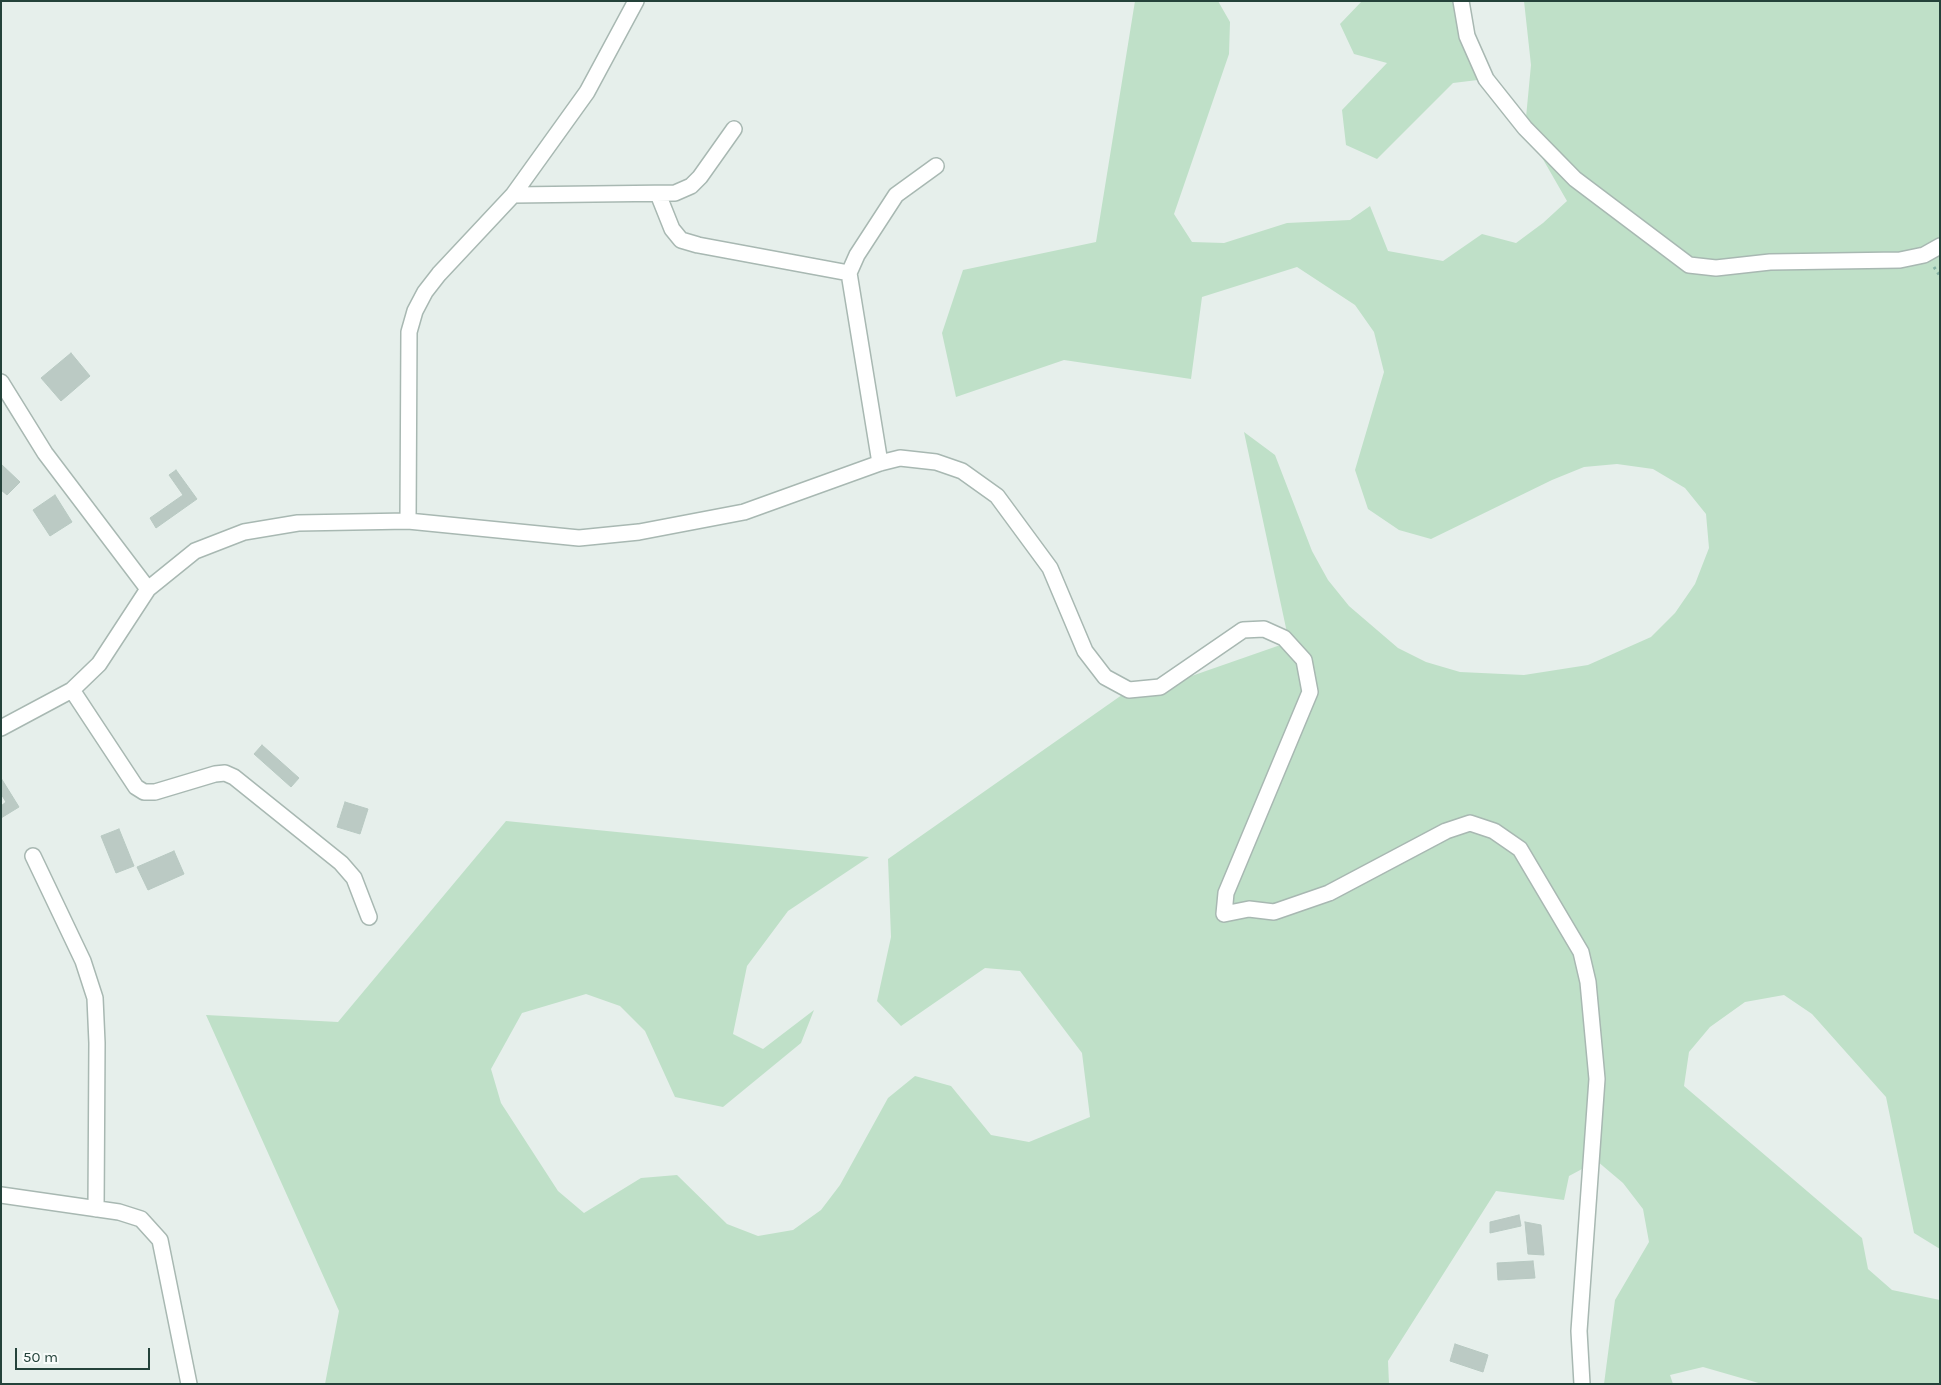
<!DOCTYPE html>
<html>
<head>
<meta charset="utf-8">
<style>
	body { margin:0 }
	#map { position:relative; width:1941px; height:1385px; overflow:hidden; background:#e6efeb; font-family:Karla,sans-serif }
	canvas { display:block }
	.frame { position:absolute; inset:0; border:2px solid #24423a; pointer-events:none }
	.scale { position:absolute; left:15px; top:1348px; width:135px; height:22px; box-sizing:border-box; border:2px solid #24423a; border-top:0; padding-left:6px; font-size:15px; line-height:18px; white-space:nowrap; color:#24423a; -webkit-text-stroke:4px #f7fbf9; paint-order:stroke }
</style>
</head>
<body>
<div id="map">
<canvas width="1941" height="1385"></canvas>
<div class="frame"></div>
<div class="scale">50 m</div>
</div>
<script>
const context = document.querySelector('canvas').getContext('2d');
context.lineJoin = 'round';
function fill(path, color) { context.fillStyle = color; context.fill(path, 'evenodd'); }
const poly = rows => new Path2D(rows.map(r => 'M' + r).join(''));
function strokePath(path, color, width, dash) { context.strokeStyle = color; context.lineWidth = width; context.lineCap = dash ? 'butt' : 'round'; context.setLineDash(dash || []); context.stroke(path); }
const green = poly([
	[1135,1,1218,1,1230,22,1229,54,1174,214,1192,242,1224,243,1287,223,1350,220,1370,206,1388,251,1443,261,1482,234,1516,243,1543,223,1567,201,1525,128,1531,65,1524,1,1940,1,1940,1249,1914,1233,1886,1097,1812,1014,1784,995,1745,1002,1710,1027,1689,1052,1684,1086,1862,1238,1868,1269,1892,1290,1940,1300,1940,1384,1762,1384,1703,1367,1670,1375,1673,1384,1604,1384,1615,1300,1649,1242,1643,1209,1623,1183,1597,1161,1569,1176,1564,1200,1496,1191,1388,1361,1389,1384,325,1384,339,1311,206,1015,338,1022,506,821,869,857,788,911,747,966,733,1034,763,1049,814,1010,801,1043,723,1107,675,1097,645,1031,620,1006,586,994,522,1013,491,1069,501,1103,558,1191,584,1213,641,1178,677,1175,727,1224,758,1236,793,1230,821,1210,840,1185,888,1098,915,1076,951,1086,991,1135,1029,1142,1090,1117,1082,1053,1020,971,985,968,901,1026,877,1001,891,937,888,859,1129,690,1160,687,1289,642,1244,432,1275,455,1312,551,1328,580,1349,606,1398,648,1426,662,1460,672,1524,675,1588,665,1651,637,1675,613,1695,584,1709,548,1706,514,1685,488,1653,469,1617,464,1584,467,1552,480,1431,539,1399,530,1368,509,1355,470,1384,372,1374,332,1355,305,1297,267,1202,297,1191,379,1064,360,956,397,942,333,963,270,1096,242],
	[1362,1,1461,1,1486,79,1453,83,1377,159,1346,145,1342,110,1387,63,1354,54,1340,24]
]);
const building = poly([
	[71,353,90,376,61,401,41,378,71,353],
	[1,464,20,482,7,495,1,490,1,464],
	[176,470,197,499,156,528,150,518,183,495,169,475,176,470],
	[55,495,72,522,50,536,33,510,55,495],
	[262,745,299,778,291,787,254,754,262,745],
	[1,778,19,807,1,818,1,806,6,802,1,794,1,778],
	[345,802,368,809,360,834,337,827,345,802],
	[119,829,134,866,116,873,101,836,119,829],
	[174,851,184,874,148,890,137,867,174,851],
	[1519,1215,1521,1226,1490,1233,1490,1222,1519,1215],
	[1525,1222,1541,1225,1544,1255,1528,1254,1525,1222],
	[1533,1261,1535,1278,1498,1280,1497,1263,1533,1261],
	[1455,1344,1488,1355,1483,1372,1450,1361,1455,1344]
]);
const path = poly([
	[1934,267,1940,276]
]);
const minor = poly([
	[1461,1,1467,36,1486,79,1525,128,1575,179,1689,265,1716,268,1770,262,1900,260,1924,255,1940,246],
	[658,194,672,229,681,240,698,245,849,273],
	[513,195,675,193,691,186,700,177,734,129],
	[1,382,45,453,148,589],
	[880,463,849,273,857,255,896,195,936,166],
	[408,521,409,332,415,311,425,292,439,274,513,195,587,92,636,1],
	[72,690,136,787,144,792,155,792,215,774,225,773,234,777,341,863,354,878,369,917],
	[1,728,72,690,99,664,148,589,195,551,244,532,298,523,408,521,579,538,639,532,744,512,880,463,900,458,936,462,962,471,997,496,1050,568,1085,651,1105,677,1129,690,1160,687,1243,630,1264,629,1284,638,1304,660,1310,692,1226,893,1224,914,1249,909,1274,912,1329,893,1446,831,1470,823,1494,831,1520,849,1581,952,1588,982,1597,1079,1579,1331,1582,1384],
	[33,856,83,961,95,998,97,1043,96,1209],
	[1,1195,119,1212,141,1219,160,1240,189,1384]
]);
fill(green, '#bfe0c8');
fill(building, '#bbcac4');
strokePath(building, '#b8c9c2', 1);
strokePath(minor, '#a8b8b2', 18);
strokePath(path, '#86b3a5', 3, [2.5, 4]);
strokePath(minor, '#fff', 15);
</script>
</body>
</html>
